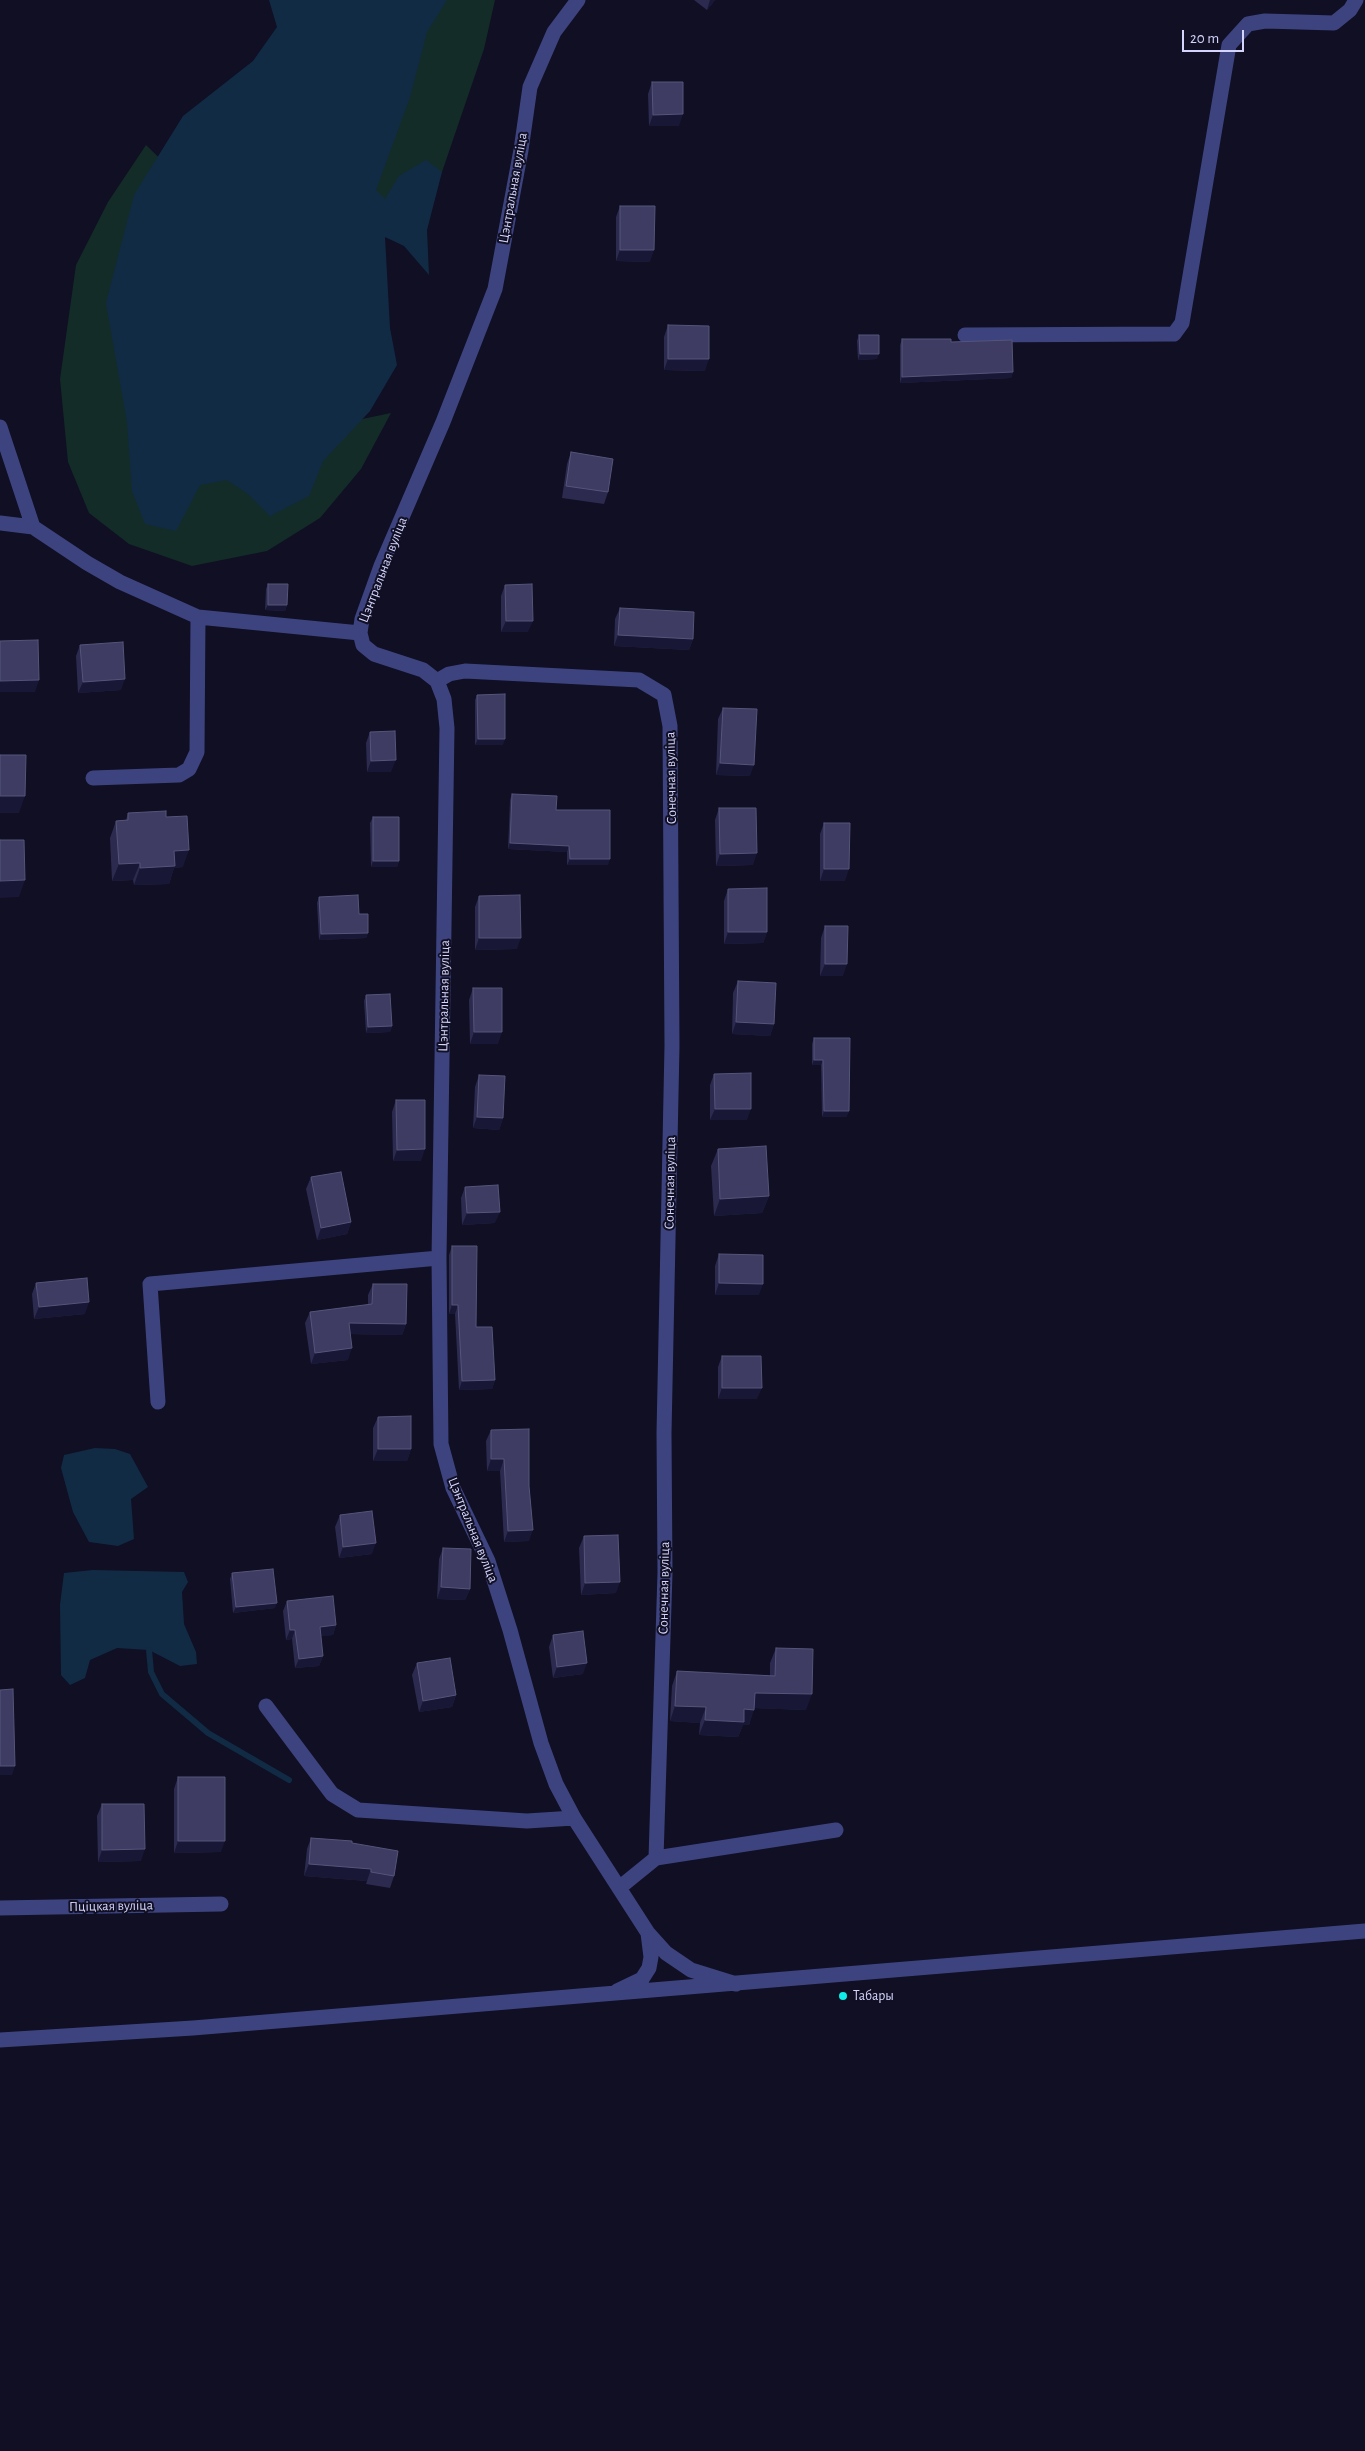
<!DOCTYPE html>
<html>
<head>
<meta charset="utf-8">
<style>
	body { margin:0 }
	#map { position:relative; width:1365px; height:2451px; overflow:hidden; background:#100f23; font-family:"Alegreya Sans",sans-serif }
	canvas { display:block }
	.scale { position:absolute; left:1182px; top:30px; width:62px; height:22px; box-sizing:border-box; border:2px solid #d4d4fc; border-top:0; padding-left:6px; font-size:15px; line-height:18px; white-space:nowrap; color:#d4d4fc; -webkit-text-stroke:4px #100f23; paint-order:stroke }
</style>
</head>
<body>
<div id="map">
<canvas width="1365" height="2451"></canvas>
<div class="scale">20 m</div>
</div>
<script>
const context = document.querySelector('canvas').getContext('2d');
context.lineJoin = 'round';
function fill(path, color) { context.fillStyle = color; context.fill(path, 'evenodd'); }
const poly = rows => new Path2D(rows.map(r => 'M' + r).join(''));
function strokePath(path, color, width, dash) { context.strokeStyle = color; context.lineWidth = width; context.lineCap = dash ? 'butt' : 'round'; context.setLineDash(dash || []); context.stroke(path); }
function label(font, color, halo, rows, align = 'center') {
  context.font = font + ' "Alegreya Sans",sans-serif'; context.lineWidth = 4; context.setLineDash([]); context.textBaseline = 'middle'; context.strokeStyle = halo; context.fillStyle = color; for (const [text, x, y, turn = 0] of rows) {
    context.save(); context.translate(x, y); context.rotate((+turn || 0) * Math.PI / 180); context.textAlign = isNaN(turn) ? turn : align; if (halo) context.strokeText(text, 0, 0); context.fillText(text, 0, 0); context.restore();
  }
}
const green = poly([
	[415,0,495,0,484,49,442,172,413,196,360,204],
	[146,145,181,179,178,486,343,423,391,413,361,469,320,518,267,551,192,566,129,544,89,513,68,462,60,379,76,265,108,202]
]);
const water = poly([
	[269,0,447,0,427,32,410,97,376,190,385,199,399,176,426,160,442,172,427,230,429,275,404,246,385,237,390,328,397,365,370,411,323,461,309,496,270,516,248,494,227,480,200,485,176,531,145,524,132,491,127,422,106,303,134,195,183,116,253,61,277,27],
	[95,1448,115,1449,130,1454,148,1487,131,1499,134,1539,118,1546,89,1542,73,1512,61,1468,64,1455],
	[93,1570,184,1572,188,1582,182,1592,184,1624,196,1652,197,1664,180,1666,149,1650,117,1648,90,1660,85,1678,70,1685,61,1675,60,1605,64,1573]
]);
const stream = poly([
	[149,1650,151,1672,162,1694,208,1733,289,1780]
]);
const minor = poly([
	[578,0,554,32,530,87,521,150,495,289,443,422,381,566,362,619,360,633,363,645,374,654,423,670,437,681,444,699,447,728,439,1258,441,1444,453,1488,488,1561,510,1630,541,1743,556,1784,574,1818,648,1933,666,1953,691,1970,736,1984],
	[965,335,1174,334,1182,323,1229,45,1248,24,1265,21,1334,23,1350,10,1356,0],
	[0,427,33,527],
	[0,523,33,527,87,563,120,582,198,617,360,633],
	[437,681,449,674,465,671,639,680,664,695,670,726,672,1046,664,1433,665,1573,656,1858,619,1888],
	[93,778,179,775,189,769,197,752,198,617],
	[158,1402,150,1284,439,1258],
	[266,1706,332,1794,358,1810,527,1821,574,1818],
	[656,1858,836,1830],
	[0,1908,221,1904],
	[617,1991,642,1979,649,1968,651,1957,648,1933],
	[0,2040,193,2028,1365,1931]
]);
const wall = poly([
	[694,0,715,0,707,10],
	[652,82,679,126,649,126,648,94],
	[620,206,650,262,616,261,616,217],
	[668,325,705,371,664,370,664,337],
	[859,335,877,359,858,360,857,341],
	[902,339,951,342,1013,372,1011,378,900,383,900,345],
	[571,452,608,492,604,504,562,498,567,464],
	[268,584,287,605,285,611,265,610,266,589],
	[505,585,528,632,501,632,501,596],
	[620,608,693,639,689,650,614,646,615,619],
	[80,645,121,690,78,693,76,656],
	[477,695,503,745,475,745,475,700],
	[723,708,750,776,716,775,718,719],
	[370,732,391,772,367,772,366,743],
	[512,794,556,810,608,865,567,865,567,852,508,849,510,800],
	[719,808,753,865,716,866,715,820],
	[128,813,166,817,183,867,174,868,169,884,134,885,133,880,112,881,110,838,116,821,126,820],
	[373,817,399,861,397,867,371,867,370,823],
	[824,823,845,881,820,881,820,834],
	[728,889,767,932,763,943,724,944,724,901],
	[479,896,517,949,475,950,475,907],
	[319,897,359,914,368,933,366,938,319,940,317,903],
	[825,926,843,976,820,976,821,938],
	[738,981,774,1024,770,1036,732,1034,733,993],
	[473,988,498,1044,470,1044,469,1000],
	[366,995,392,1026,390,1032,366,1033,364,1001],
	[814,1038,849,1111,846,1117,822,1117,821,1065,812,1065,812,1044],
	[714,1074,747,1120,710,1120,710,1085],
	[479,1075,503,1118,499,1130,473,1128,475,1087],
	[396,1100,421,1161,393,1161,392,1112],
	[718,1149,769,1196,762,1213,714,1216,711,1166],
	[311,1177,351,1222,347,1234,317,1240,306,1189],
	[465,1187,495,1223,462,1225,461,1198],
	[452,1246,476,1327,495,1380,492,1389,459,1390,455,1314,449,1314,449,1255],
	[719,1254,759,1295,715,1295,715,1266],
	[36,1283,85,1314,34,1319,32,1294],
	[373,1284,406,1324,402,1335,350,1334,348,1360,311,1364,305,1323,310,1312,368,1305,368,1295],
	[722,1356,757,1399,718,1399,718,1367],
	[378,1417,411,1449,407,1461,373,1461,373,1428],
	[529,1429,529,1541,504,1542,500,1471,487,1471,486,1441,491,1430],
	[340,1515,372,1554,339,1558,335,1527],
	[584,1536,616,1593,581,1595,579,1548],
	[443,1548,470,1589,465,1600,437,1599,439,1559],
	[232,1573,275,1608,233,1613,230,1579],
	[287,1601,336,1625,333,1635,320,1636,323,1656,319,1666,295,1668,292,1639,286,1640,283,1611],
	[553,1635,583,1674,553,1678,549,1647],
	[776,1648,806,1710,754,1708,749,1725,743,1725,738,1737,699,1735,700,1723,670,1721,672,1686,677,1671,770,1676,770,1663],
	[417,1663,456,1695,452,1707,419,1712,412,1675],
	[178,1777,221,1852,174,1853,174,1789],
	[102,1804,141,1861,98,1862,97,1816],
	[311,1838,352,1843,394,1876,390,1888,366,1884,367,1881,304,1876,307,1849]
]);
const shadedWall = poly([
	[710,0,715,0,707,10],
	[683,114,679,126,649,126,653,115],
	[620,250,654,250,650,262,616,261],
	[860,354,879,354,877,359,858,360],
	[668,359,709,359,705,371,664,370],
	[1013,372,1011,378,900,383,902,377],
	[268,605,287,605,285,611,265,610],
	[506,621,533,621,528,632,501,632],
	[618,635,693,639,689,650,614,646],
	[125,679,121,690,78,693,83,682],
	[39,680,35,692,0,692,0,681],
	[478,739,505,739,503,745,475,745],
	[396,760,391,772,367,772,371,761],
	[720,763,754,765,750,776,716,775],
	[0,796,25,796,19,813,0,813],
	[510,843,569,846,567,852,508,849],
	[189,850,183,867,174,868,169,884,134,885,140,868,174,851],
	[757,853,753,865,716,866,720,854],
	[570,859,610,859,608,865,567,865],
	[373,861,399,861,397,867,371,867],
	[140,863,133,880,112,881,119,864],
	[824,869,849,869,845,881,820,881],
	[25,880,19,897,0,898,0,881],
	[728,932,767,932,763,943,724,944],
	[368,933,366,938,319,940,321,934],
	[479,938,521,938,517,949,475,950],
	[825,964,847,964,843,976,820,976],
	[736,1022,774,1024,770,1036,732,1034],
	[392,1026,390,1032,366,1033,368,1027],
	[474,1032,502,1032,498,1044,470,1044],
	[814,1060,823,1060,821,1065,812,1065],
	[715,1109,751,1109,747,1120,710,1120],
	[824,1111,849,1111,846,1117,822,1117],
	[477,1117,503,1118,499,1130,473,1128],
	[425,1149,421,1161,393,1161,397,1150],
	[769,1196,762,1213,714,1216,720,1199],
	[500,1212,495,1223,462,1225,467,1213],
	[351,1222,347,1234,317,1240,321,1228],
	[719,1283,763,1284,759,1295,715,1295],
	[89,1302,85,1314,34,1319,39,1307],
	[452,1305,458,1305,455,1314,449,1314],
	[349,1323,406,1324,402,1335,344,1334],
	[352,1348,348,1360,311,1364,315,1353],
	[495,1380,492,1389,459,1390,462,1381],
	[722,1388,762,1388,757,1399,718,1399],
	[378,1449,411,1449,407,1461,373,1461],
	[491,1459,504,1459,500,1471,487,1471],
	[533,1530,529,1541,504,1542,508,1531],
	[376,1543,372,1554,339,1558,343,1547],
	[620,1582,616,1593,581,1595,585,1583],
	[441,1587,470,1589,465,1600,437,1599],
	[277,1603,275,1608,233,1613,236,1607],
	[336,1625,333,1635,316,1637,320,1627],
	[290,1630,295,1630,292,1639,286,1640],
	[323,1656,319,1666,295,1668,299,1659],
	[587,1663,583,1674,553,1678,557,1667],
	[755,1693,812,1694,806,1710,750,1708],
	[456,1695,452,1707,419,1712,423,1701],
	[675,1706,706,1707,700,1723,670,1721],
	[744,1709,754,1710,749,1725,743,1725,738,1737,699,1735,705,1720],
	[0,1766,15,1766,12,1775,0,1775],
	[178,1841,225,1841,221,1852,174,1853],
	[145,1849,141,1861,98,1862,102,1850],
	[309,1864,371,1869,367,1881,304,1876]
]);
const building = poly([
	[652,82,683,82,683,114,653,115,652,82],
	[620,206,655,206,654,250,620,250,620,206],
	[668,325,709,326,709,359,668,359,668,325],
	[859,335,879,335,879,354,860,354,859,335],
	[902,339,951,339,951,342,1012,340,1013,372,902,377,902,339],
	[571,452,613,459,608,492,566,486,571,452],
	[268,584,288,584,287,605,268,605,268,584],
	[532,584,533,621,506,621,505,585,532,584],
	[620,608,694,612,693,639,618,635,620,608],
	[38,640,39,680,0,681,0,641,38,640],
	[123,642,125,679,83,682,80,645,123,642],
	[505,694,505,739,478,739,477,695,505,694],
	[723,708,757,709,754,765,720,763,723,708],
	[395,731,396,760,371,761,370,732,395,731],
	[0,755,26,755,25,796,0,796,0,755],
	[512,794,557,796,556,810,610,810,610,859,570,859,569,846,510,843,512,794],
	[719,808,756,808,757,853,720,854,719,808],
	[166,811,166,817,187,816,189,850,174,851,175,866,140,868,140,863,119,864,116,821,128,820,128,813,166,811],
	[373,817,399,817,399,861,373,861,373,817],
	[824,823,850,823,849,869,824,869,824,823],
	[0,840,24,840,25,880,0,881,0,840],
	[767,888,767,932,728,932,728,889,767,888],
	[358,895,359,914,368,914,368,933,321,934,319,897,358,895],
	[520,895,521,938,479,938,479,896,520,895],
	[825,926,848,926,847,964,825,964,825,926],
	[738,981,776,983,774,1024,736,1022,738,981],
	[473,988,502,988,502,1032,474,1032,473,988],
	[390,994,392,1026,368,1027,366,995,390,994],
	[814,1038,850,1038,849,1111,824,1111,823,1060,814,1060,814,1038],
	[751,1073,751,1109,715,1109,714,1074,751,1073],
	[479,1075,505,1076,503,1118,477,1117,479,1075],
	[396,1100,425,1100,425,1149,397,1150,396,1100],
	[766,1146,769,1196,720,1199,718,1149,766,1146],
	[341,1172,351,1222,321,1228,311,1177,341,1172],
	[498,1185,500,1212,467,1213,465,1187,498,1185],
	[452,1246,477,1246,476,1327,492,1327,495,1380,462,1381,458,1305,452,1305,452,1246],
	[719,1254,763,1255,763,1284,719,1283,719,1254],
	[87,1278,89,1302,39,1307,36,1283,87,1278],
	[373,1284,407,1284,406,1324,349,1323,352,1348,315,1353,310,1312,372,1304,373,1284],
	[722,1356,761,1356,762,1388,722,1388,722,1356],
	[411,1416,411,1449,378,1449,378,1417,411,1416],
	[529,1429,529,1486,533,1530,508,1531,504,1459,491,1459,491,1430,529,1429],
	[372,1511,376,1543,343,1547,340,1515,372,1511],
	[618,1535,620,1582,585,1583,584,1536,618,1535],
	[443,1548,471,1549,470,1589,441,1587,443,1548],
	[273,1569,277,1603,236,1607,232,1573,273,1569],
	[333,1596,336,1625,320,1627,323,1656,299,1659,295,1630,290,1630,287,1601,333,1596],
	[583,1631,587,1663,557,1667,553,1635,583,1631],
	[776,1648,813,1649,812,1694,755,1693,754,1710,744,1709,744,1722,705,1720,706,1707,675,1706,677,1671,775,1676,776,1648],
	[450,1658,456,1695,423,1701,417,1663,450,1658],
	[13,1689,15,1766,0,1766,0,1690,13,1689],
	[178,1777,225,1777,225,1841,178,1841,178,1777],
	[102,1804,144,1804,145,1849,102,1850,102,1804],
	[311,1838,352,1841,352,1843,398,1851,394,1876,371,1872,371,1869,309,1864,311,1838]
]);
const markers = [
	[843,1996,5,"#0eede7"]
];
const streetNames = [
	["Цэнтральная вуліца",513,188,-80],
	["Цэнтральная вуліца",383,570,-69],
	["Сонечная вуліца",671,778,-91],
	["Цэнтральная вуліца",444,996,-89],
	["Сонечная вуліца",670,1183,-89],
	["Цэнтральная вуліца",473,1530,68],
	["Сонечная вуліца",664,1588,-89],
	["Пціцкая вуліца",111,1906,-1]
];
const poiNames = [
	["Табары",853,1996]
];
fill(green, '#132c28');
fill(water, '#112b45');
strokePath(stream, '#112b45', 6);
strokePath(minor, '#3d437f', 15);
fill(wall, '#2c2a4f');
fill(shadedWall, '#191736');
fill(building, '#3e3c62');
strokePath(building, '#55547a', 1);
for (const [x, y, r, color] of markers) { const dot = new Path2D(); dot.arc(x, y, r, 0, 2 * Math.PI); context.fillStyle = color; context.fill(dot); strokePath(dot, '#100f23', 2); }
label('14px', '#d4d4fc', '#100f23', streetNames);
label('14px', '#d4d4fc', '#100f23', poiNames, 'left');
</script>
</body>
</html>
